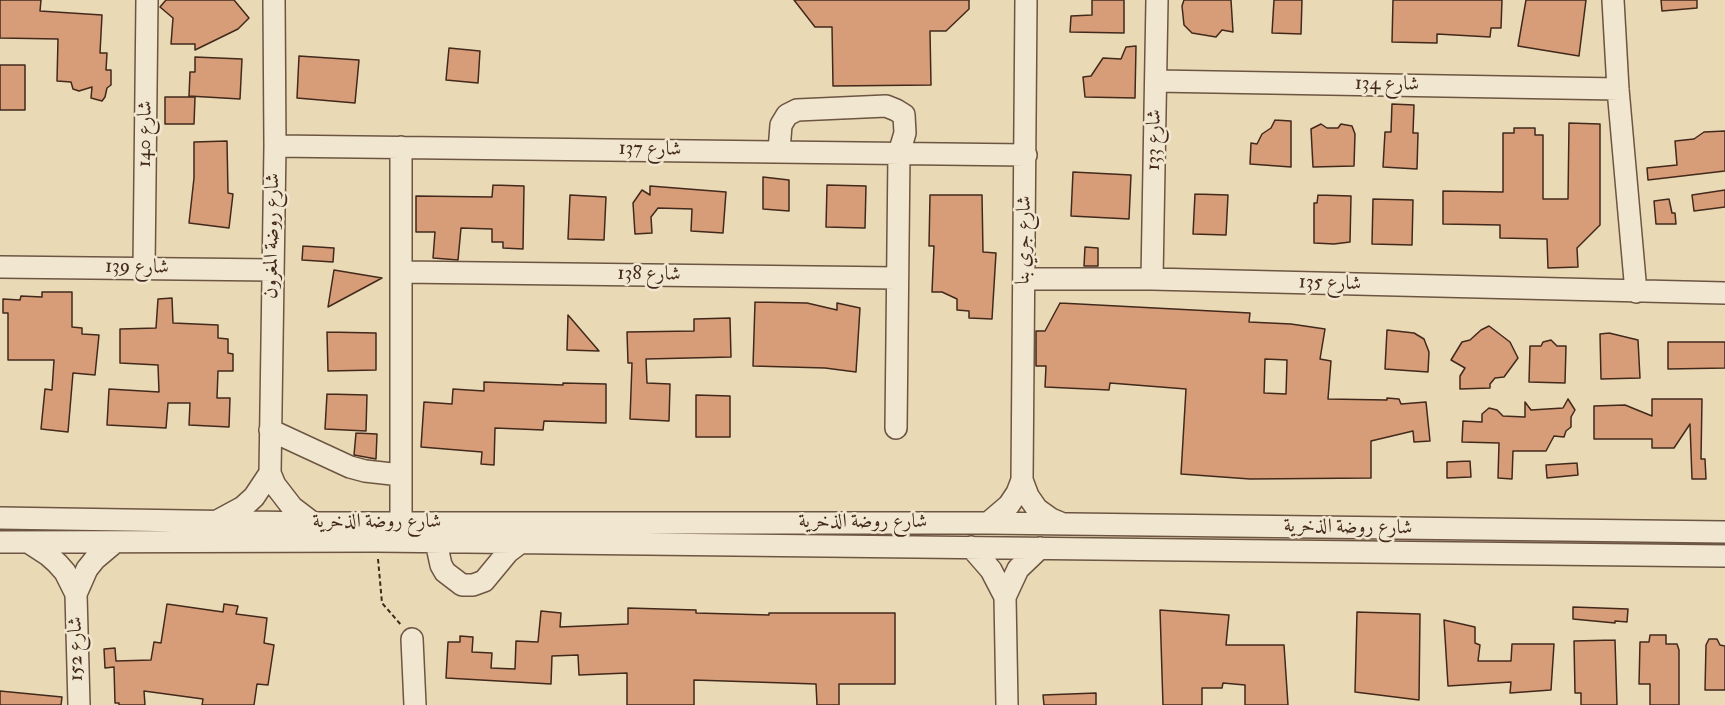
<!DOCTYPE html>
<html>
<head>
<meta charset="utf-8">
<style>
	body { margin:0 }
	canvas { display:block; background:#ead9b5 }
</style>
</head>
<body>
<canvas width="1725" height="705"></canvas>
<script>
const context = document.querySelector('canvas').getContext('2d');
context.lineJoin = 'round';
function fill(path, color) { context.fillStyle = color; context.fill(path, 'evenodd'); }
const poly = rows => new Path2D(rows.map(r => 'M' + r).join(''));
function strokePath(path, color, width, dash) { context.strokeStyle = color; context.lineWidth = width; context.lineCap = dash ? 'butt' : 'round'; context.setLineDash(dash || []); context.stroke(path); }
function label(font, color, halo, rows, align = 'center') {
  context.font = font + ' "IM FELL Double Pica",Amiri,serif'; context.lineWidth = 5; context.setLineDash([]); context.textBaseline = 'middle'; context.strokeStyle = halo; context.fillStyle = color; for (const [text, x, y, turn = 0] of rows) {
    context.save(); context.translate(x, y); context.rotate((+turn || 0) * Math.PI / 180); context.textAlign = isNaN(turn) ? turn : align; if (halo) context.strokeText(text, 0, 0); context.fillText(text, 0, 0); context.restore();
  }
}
const building = poly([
	[0,0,41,0,40,11,102,15,100,53,107,53,106,70,111,70,111,85,107,88,105,97,102,101,91,98,92,87,79,91,73,89,71,82,57,81,58,39,0,38,0,0],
	[166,0,234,0,249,18,238,29,195,50,195,44,171,44,173,18,160,7,166,0],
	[794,0,969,0,969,9,946,31,930,31,931,85,833,86,832,27,815,27,794,0],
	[1092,0,1124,0,1124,33,1070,32,1071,16,1092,15,1092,0],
	[1184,0,1231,0,1233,32,1222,30,1216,37,1192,33,1184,25,1182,6,1184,0],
	[1274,0,1302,0,1301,34,1272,33,1274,0],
	[1393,0,1502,0,1501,28,1491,28,1490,37,1437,34,1437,43,1392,42,1393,0],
	[1526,0,1586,0,1579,56,1518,46,1526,0],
	[1661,0,1697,0,1697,8,1662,11,1661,0],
	[1136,46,1135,98,1085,97,1083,77,1091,76,1103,58,1121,59,1126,47,1136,46],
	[449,48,480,51,478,83,446,80,449,48],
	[299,56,359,60,355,103,297,98,299,56],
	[195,57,242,59,240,99,189,96,190,72,195,72,195,57],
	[0,65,25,65,25,110,0,110,0,65],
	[165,97,195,97,194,124,165,124,165,97],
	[1392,104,1414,105,1413,133,1418,133,1417,169,1383,167,1385,132,1391,132,1392,104],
	[1275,120,1291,121,1291,167,1250,164,1251,143,1257,144,1262,134,1271,128,1275,120],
	[1569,123,1600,124,1600,225,1577,248,1578,267,1548,268,1547,239,1500,238,1500,225,1443,224,1443,191,1503,192,1503,133,1514,133,1514,128,1535,128,1535,135,1543,135,1543,199,1568,199,1569,123],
	[1321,124,1327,128,1338,128,1341,124,1352,126,1355,134,1354,166,1313,167,1311,129,1321,124],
	[1725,131,1725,171,1648,180,1647,168,1677,165,1675,141,1694,139,1704,132,1725,131],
	[227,141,228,193,233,194,229,228,189,223,194,178,194,142,227,141],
	[1073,172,1131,175,1129,219,1071,216,1073,172],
	[763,177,789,180,789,211,763,209,763,177],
	[493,185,524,186,523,249,503,248,503,242,492,242,492,229,461,228,458,260,433,258,435,232,416,232,416,196,492,197,493,185],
	[827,185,866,186,865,228,826,227,827,185],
	[650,186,726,192,723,233,691,231,692,209,658,208,651,217,652,233,635,234,633,203,642,190,650,195,650,186],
	[1725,190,1725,207,1694,211,1692,195,1725,190],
	[1195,194,1228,195,1226,235,1193,234,1195,194],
	[570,195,606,197,604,240,568,239,570,195],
	[930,195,982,195,983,252,996,253,992,319,969,318,969,311,957,310,957,299,942,292,932,292,934,246,929,246,930,195],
	[1318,195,1351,196,1350,242,1334,244,1314,243,1314,203,1317,203,1318,195],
	[1373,199,1413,200,1412,245,1372,244,1373,199],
	[1669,199,1672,213,1675,213,1676,224,1656,224,1654,201,1669,199],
	[303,246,334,248,333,262,302,260,303,246],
	[1085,247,1098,248,1098,266,1084,266,1085,247],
	[334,270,382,278,328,307,334,270],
	[42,292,72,292,72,327,82,328,82,334,99,335,95,375,73,373,68,432,41,429,45,389,52,390,54,360,8,360,8,313,3,313,3,299,20,300,21,296,42,297,42,292],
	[172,298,173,323,218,325,218,338,228,339,228,353,233,354,233,371,218,371,217,398,230,398,229,427,189,425,190,403,168,403,166,428,107,425,109,389,159,392,158,365,120,363,120,329,156,328,158,299,172,298],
	[755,302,807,303,837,310,837,303,860,308,856,372,825,368,753,366,755,302],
	[1060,303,1250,313,1249,322,1291,324,1325,329,1320,359,1331,361,1328,399,1387,400,1387,398,1399,399,1401,404,1426,402,1430,441,1414,442,1413,431,1371,441,1371,478,1250,479,1181,474,1186,389,1110,383,1109,390,1045,387,1046,366,1036,366,1036,331,1045,331,1060,303],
	[1265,359,1287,360,1286,394,1264,393,1265,359],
	[568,315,599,351,567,350,568,315],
	[730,318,731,357,646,359,647,383,670,384,669,421,630,419,632,363,628,363,627,332,694,331,694,319,730,318],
	[1489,326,1510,342,1518,358,1504,377,1495,378,1490,384,1490,388,1460,389,1460,376,1465,368,1451,360,1462,342,1470,340,1481,330,1489,326],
	[1387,330,1414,333,1424,339,1429,352,1428,372,1385,369,1387,330],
	[327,332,376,333,376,370,328,371,327,332],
	[1609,333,1638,340,1640,378,1601,379,1600,334,1609,333],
	[1551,340,1557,346,1566,346,1565,383,1529,382,1530,346,1541,346,1543,342,1551,340],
	[1668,342,1725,342,1725,368,1668,369,1668,342],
	[484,382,563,385,563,383,606,384,606,423,544,421,543,430,495,428,494,465,481,464,482,452,421,447,424,402,452,404,453,389,484,391,484,382],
	[327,394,367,395,366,431,325,429,327,394],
	[696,395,730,396,730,437,696,437,696,395],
	[1568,399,1575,410,1571,417,1571,427,1566,431,1564,437,1554,436,1546,451,1513,451,1512,479,1498,478,1499,443,1462,442,1463,421,1482,422,1482,414,1489,408,1497,410,1503,416,1525,417,1525,402,1531,410,1563,408,1568,399],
	[1652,399,1702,399,1701,459,1705,459,1706,479,1692,479,1690,424,1674,448,1652,448,1652,439,1594,439,1594,406,1625,405,1652,416,1652,399],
	[356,433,377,434,376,459,354,455,356,433],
	[1470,461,1471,477,1447,478,1447,462,1470,461],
	[1577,463,1578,475,1547,478,1546,465,1577,463],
	[167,604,223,612,224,604,238,606,236,614,267,618,264,643,274,645,268,685,257,684,254,705,202,705,203,699,144,691,145,705,119,705,119,703,115,703,114,667,105,668,104,649,115,648,116,661,151,660,154,642,161,643,167,604],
	[1573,607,1628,609,1627,622,1615,621,1615,623,1573,619,1573,607],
	[628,608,696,610,696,613,769,615,769,613,895,613,895,684,839,684,839,705,817,705,816,684,694,680,694,705,627,705,627,673,579,675,578,655,552,656,551,684,446,678,448,642,460,642,460,636,473,637,472,652,492,653,491,668,515,669,516,641,538,642,541,611,561,613,560,627,628,624,628,608],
	[1160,610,1229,615,1226,645,1284,645,1288,705,1245,705,1245,685,1223,683,1222,688,1202,688,1202,705,1163,705,1160,610],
	[1357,612,1420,614,1419,700,1355,692,1357,612],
	[1444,620,1475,627,1475,643,1480,645,1478,661,1511,661,1512,644,1554,644,1551,690,1510,693,1511,682,1448,686,1444,620],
	[1650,635,1666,635,1666,644,1677,644,1679,650,1679,705,1650,705,1650,684,1639,684,1640,642,1649,642,1650,635],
	[1709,639,1717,639,1720,645,1725,646,1725,690,1705,690,1706,645,1709,639],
	[1615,640,1617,705,1581,705,1581,693,1575,693,1574,641,1615,640],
	[0,691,62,697,61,705,0,705,0,691],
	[1096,693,1096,705,1044,705,1043,695,1096,693]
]);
const path = poly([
	[378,559,382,603,402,626]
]);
const minor = poly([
	[274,0,275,146,270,473,275,485,292,507,313,523],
	[1613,0,1618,89,1636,292],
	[1156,81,1618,89],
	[275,146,1026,155],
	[401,147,401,523],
	[779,151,781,125,787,115,797,110,886,106,896,110,904,115,905,133,899,153,896,428],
	[0,267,273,270],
	[144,268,147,0],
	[401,272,896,278],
	[1025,279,1152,279,1725,293],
	[1152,279,1157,0],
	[270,430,350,467,365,471,401,475],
	[1022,480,1028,496,1037,509,1051,519,1063,524],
	[0,518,313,523,988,523,1725,532],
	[219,520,243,507,254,497,270,473],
	[988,523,1009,505,1017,493,1022,480,1026,0],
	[0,542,376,541,1725,556],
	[28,542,48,555,57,563,65,572,76,594],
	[436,542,441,565,445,572,462,585,473,585,484,581,508,552,520,543],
	[971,547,991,570,1005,597,1007,705],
	[1005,597,1018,569,1040,548],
	[412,639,415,705],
	[79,705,76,594,87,569,95,559,114,543]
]);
const streetNames = [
	["شارع 134",1387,85,1],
	["شارع 140",146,134,-89],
	["شارع 133",1155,140,-89],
	["شارع 137",650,150,1],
	["شارع روضة المغرون",273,236,-89],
	["شارع جري بنا",1025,240,-89],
	["شارع 139",137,268,1],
	["شارع 138",649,275,1],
	["شارع 135",1330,284,2],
	["شارع روضة الذخرية",377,523],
	["شارع روضة الذخرية",863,523],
	["شارع روضة الذخرية",1348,528,1],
	["شارع 152",77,649,-91]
];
fill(building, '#d69d78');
strokePath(building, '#42291c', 1.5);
strokePath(minor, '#6c5542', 24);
strokePath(path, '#42291c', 2, [4.5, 3]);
strokePath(minor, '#f1e6cf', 21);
label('20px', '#42291c', '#f1e6cf', streetNames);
</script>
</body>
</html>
